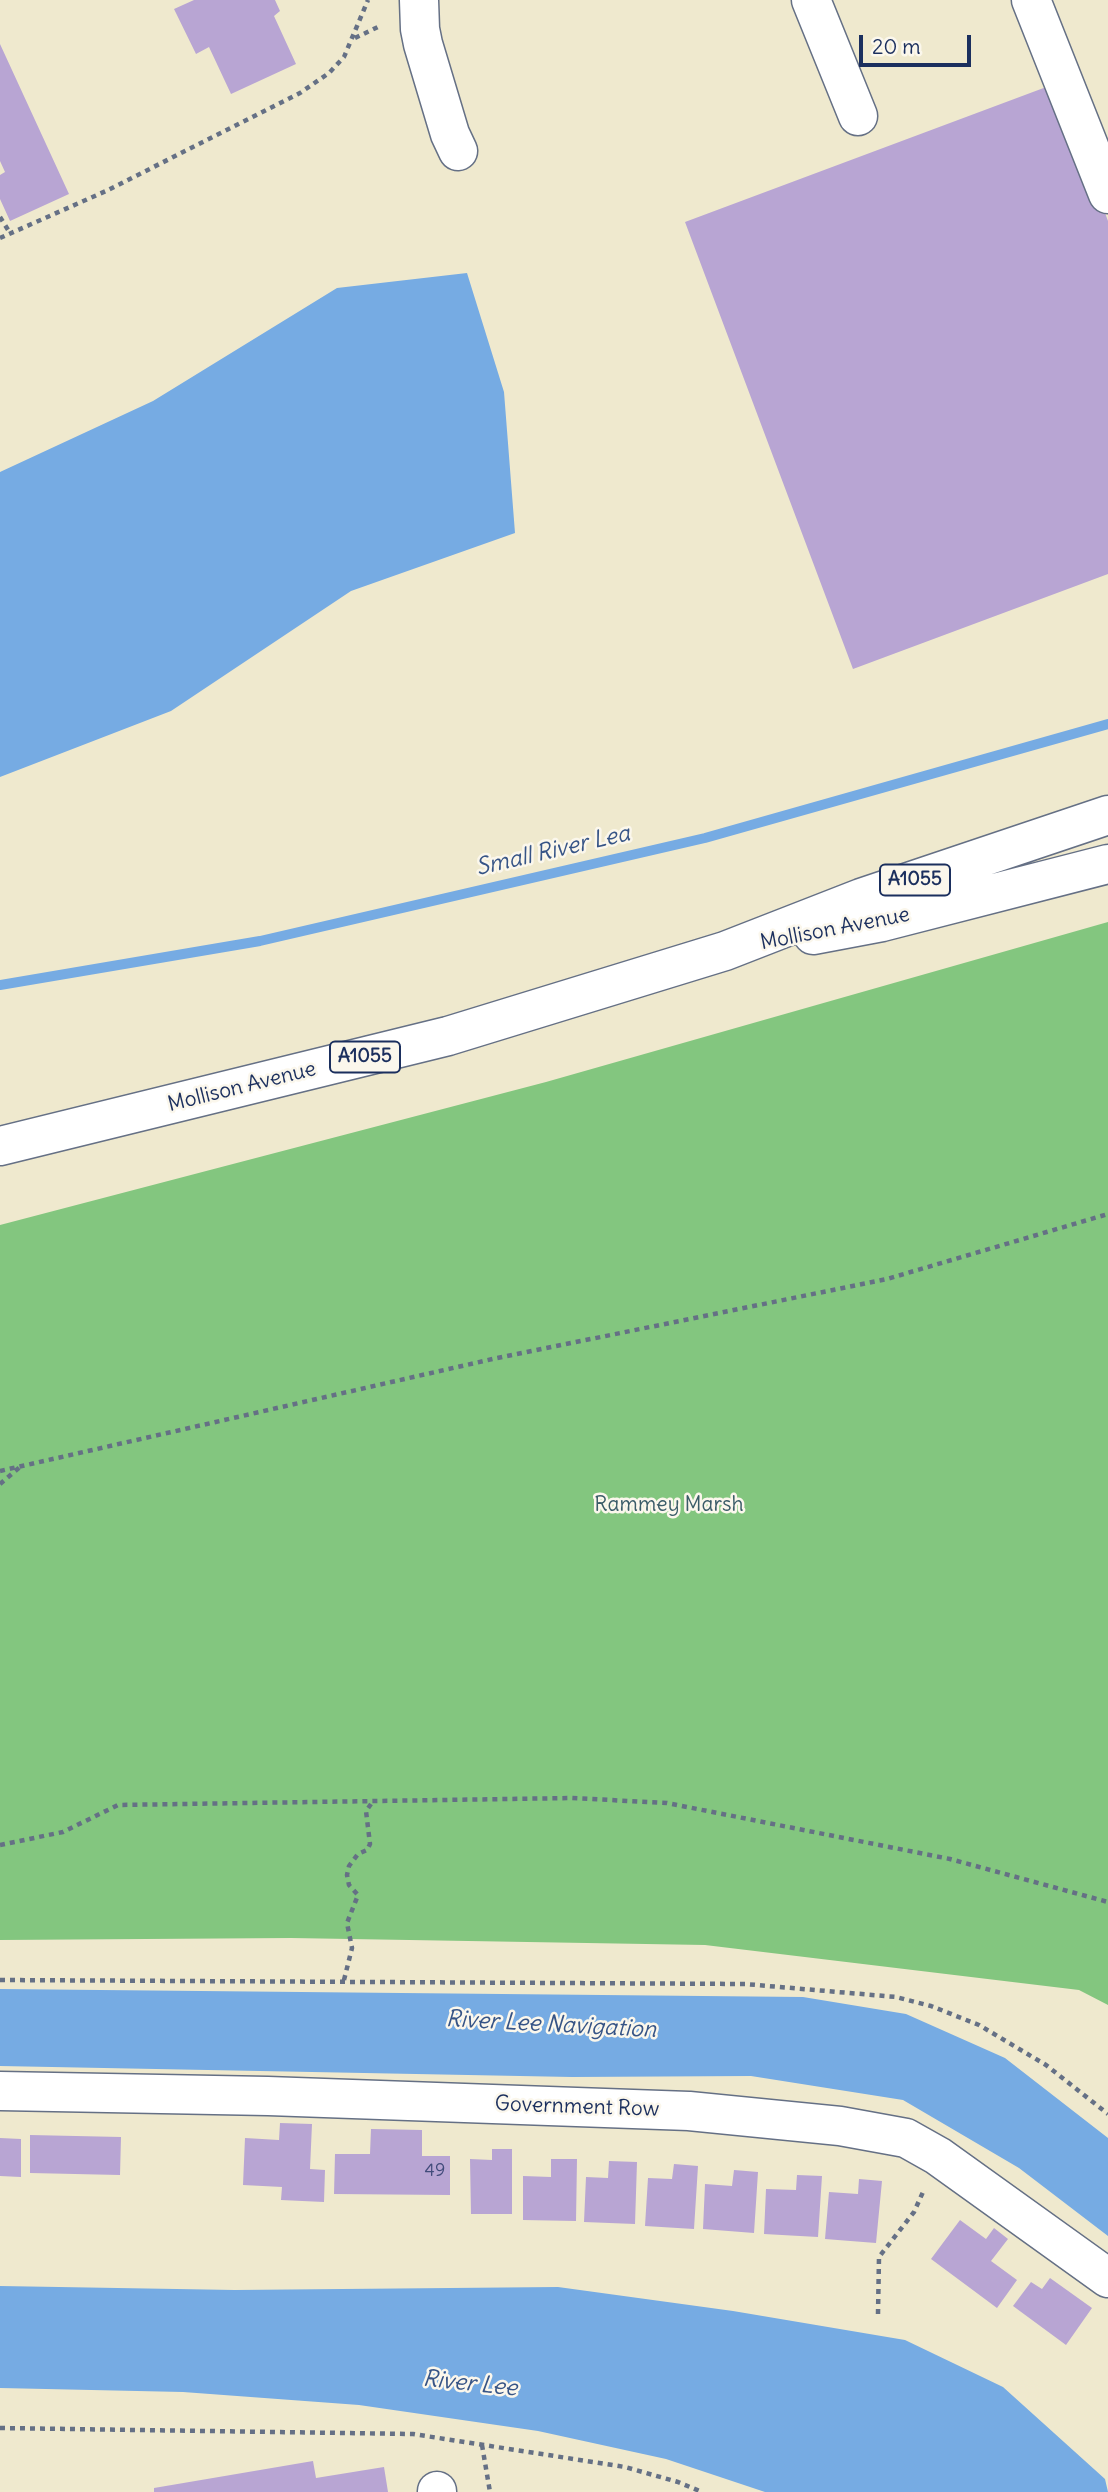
<!DOCTYPE html>
<html>
<head>
<meta charset="utf-8">
<style>
	body { margin:0 }
	#map { position:relative; width:1108px; height:2492px; overflow:hidden; background:#efe9ce; font-family:Delius,sans-serif }
	canvas { display:block }
	.scale { position:absolute; left:859px; top:35px; width:112px; height:32px; box-sizing:border-box; border:4px solid #1b2f5e; border-top:0; padding-left:9px; font-size:21px; line-height:24px; white-space:nowrap; color:#1b2f5e; -webkit-text-stroke:5px #fbf7ec; paint-order:stroke }
</style>
</head>
<body>
<div id="map">
<canvas width="1108" height="2492"></canvas>
<div class="scale">20 m</div>
</div>
<script>
const context = document.querySelector('canvas').getContext('2d');
context.lineJoin = 'round';
function fill(path, color) { context.fillStyle = color; context.fill(path, 'evenodd'); }
const poly = rows => new Path2D(rows.map(r => 'M' + r).join(''));
function strokePath(path, color, width, dash) { context.strokeStyle = color; context.lineWidth = width; context.lineCap = dash ? 'butt' : 'round'; context.setLineDash(dash || []); context.stroke(path); }
function label(font, color, halo, rows, align = 'center') {
  context.font = font + ' Delius,sans-serif'; context.lineWidth = 5; context.setLineDash([]); context.textBaseline = 'middle'; context.strokeStyle = halo; context.fillStyle = color; for (const [text, x, y, turn = 0] of rows) {
    context.save(); context.translate(x, y); context.rotate((+turn || 0) * Math.PI / 180); context.textAlign = isNaN(turn) ? turn : align; if (halo) context.strokeText(text, 0, 0); context.fillText(text, 0, 0); context.restore();
  }
}
const green = poly([
	[1108,922,1108,2005,1079,1990,705,1945,291,1938,0,1940,0,1225,546,1082]
]);
const water = poly([
	[467,273,504,392,515,533,351,591,171,711,0,777,0,472,153,401,337,288],
	[0,1989,803,1997,906,2014,1005,2058,1108,2138,1108,2236,1019,2168,903,2100,751,2076,572,2077,0,2066],
	[0,2286,235,2290,558,2287,733,2311,905,2340,1003,2387,1105,2479,1108,2492,765,2492,666,2459,538,2431,359,2405,183,2392,0,2388]
]);
const stream = poly([
	[0,985,260,941,705,838,1108,724]
]);
const building = poly([
	[194,0,275,0,280,11,274,16,296,64,231,94,209,47,196,54,174,9],
	[0,44,69,194,10,221,0,199,0,175,5,172,0,161],
	[1057,83,1108,221,1108,574,853,669,685,222],
	[280,2123,312,2124,310,2169,325,2170,324,2202,281,2200,282,2187,243,2185,245,2138,279,2140],
	[371,2129,422,2130,422,2156,450,2156,450,2195,334,2194,335,2154,370,2154],
	[30,2135,121,2137,120,2175,30,2173],
	[0,2138,21,2139,21,2177,0,2176],
	[492,2149,512,2149,512,2214,471,2214,470,2159,492,2160],
	[551,2159,577,2159,576,2221,523,2220,523,2176,551,2177],
	[609,2161,637,2162,635,2224,584,2222,586,2177,608,2178],
	[674,2164,698,2166,694,2229,645,2226,648,2178,672,2179],
	[734,2170,758,2172,754,2233,703,2229,705,2184,732,2186],
	[797,2175,822,2176,818,2237,764,2234,766,2189,796,2190],
	[859,2179,882,2181,876,2243,825,2239,829,2192,858,2194],
	[960,2220,986,2239,994,2228,1008,2239,991,2261,1017,2280,997,2308,931,2259],
	[1050,2278,1092,2308,1066,2345,1013,2306,1031,2282,1042,2289],
	[313,2461,316,2478,384,2467,388,2492,154,2492,154,2488]
]);
const path = poly([
	[355,38,382,25],
	[0,217,10,233],
	[0,238,106,191,300,93,329,73,344,57,368,0],
	[0,1471,497,1358,887,1279,1108,1214],
	[0,1484,20,1467],
	[0,1845,63,1832,118,1805,572,1798,667,1803,950,1859,1108,1902],
	[0,1980,745,1984,896,1997,931,2006,979,2025,1046,2065,1108,2114],
	[344,1980,352,1948,347,1923,358,1895,349,1885,347,1875,349,1866,358,1854,367,1850,370,1844,366,1811,371,1804],
	[878,2314,879,2257,914,2212,923,2192],
	[0,2428,413,2434,625,2467,678,2482,702,2492],
	[482,2445,490,2492]
]);
const minor = poly([
	[419,0,420,29,423,44,450,134,458,151],
	[811,0,858,116],
	[1031,0,1108,194],
	[0,2091,268,2096,689,2111,840,2126,906,2138,938,2156,1108,2278],
	[437,2491,437,2492]
]);
const major = poly([
	[813,935,882,922,1108,864],
	[0,1146,448,1036,725,951,861,898,1108,815]
]);
const numberNames = [
	["49",435,2171]
];
const shields = [
	[915,880,70],
	[365,1057,70]
];
const shieldNames = [
	["A1055",915,880],
	["A1055",365,1057]
];
const streetNames = [
	["Mollison Avenue",835,929,-11],
	["Mollison Avenue",242,1087,-14],
	["Government Row",577,2107,2]
];
const parkNames = [
	["Rammey Marsh",669,1505]
];
const waterNames = [
	["Small River Lea",553,851,-13],
	["River Lee Navigation",551,2025,3],
	["River Lee",470,2384,6]
];
fill(green, '#83c67f');
fill(water, '#76abe3');
strokePath(stream, '#76abe3', 10);
fill(building, '#b8a5d3');
strokePath(minor, '#657085', 41);
strokePath(major, '#657085', 41);
strokePath(path, '#657085', 4.5, [5, 5]);
strokePath(minor, '#fff', 38);
strokePath(major, '#fff', 38);
label('18px', '#424c7b', null, numberNames);
for (const [x, y, w] of shields) { const box = new Path2D(); box.roundRect(x - w / 2, y - 15.5, w, 31, 5); context.fillStyle = '#fbf7ec'; context.fill(box); strokePath(box, '#1b2f5e', 2); }
label('bold 19px', '#1b2f5e', null, shieldNames);
label('21px', '#1b2f5e', '#fbf7ec', streetNames);
label('21px', '#3a5c68', '#fbf7ec', parkNames);
label('italic 23px', '#365486', '#fbf7ec', waterNames);
</script>
</body>
</html>
